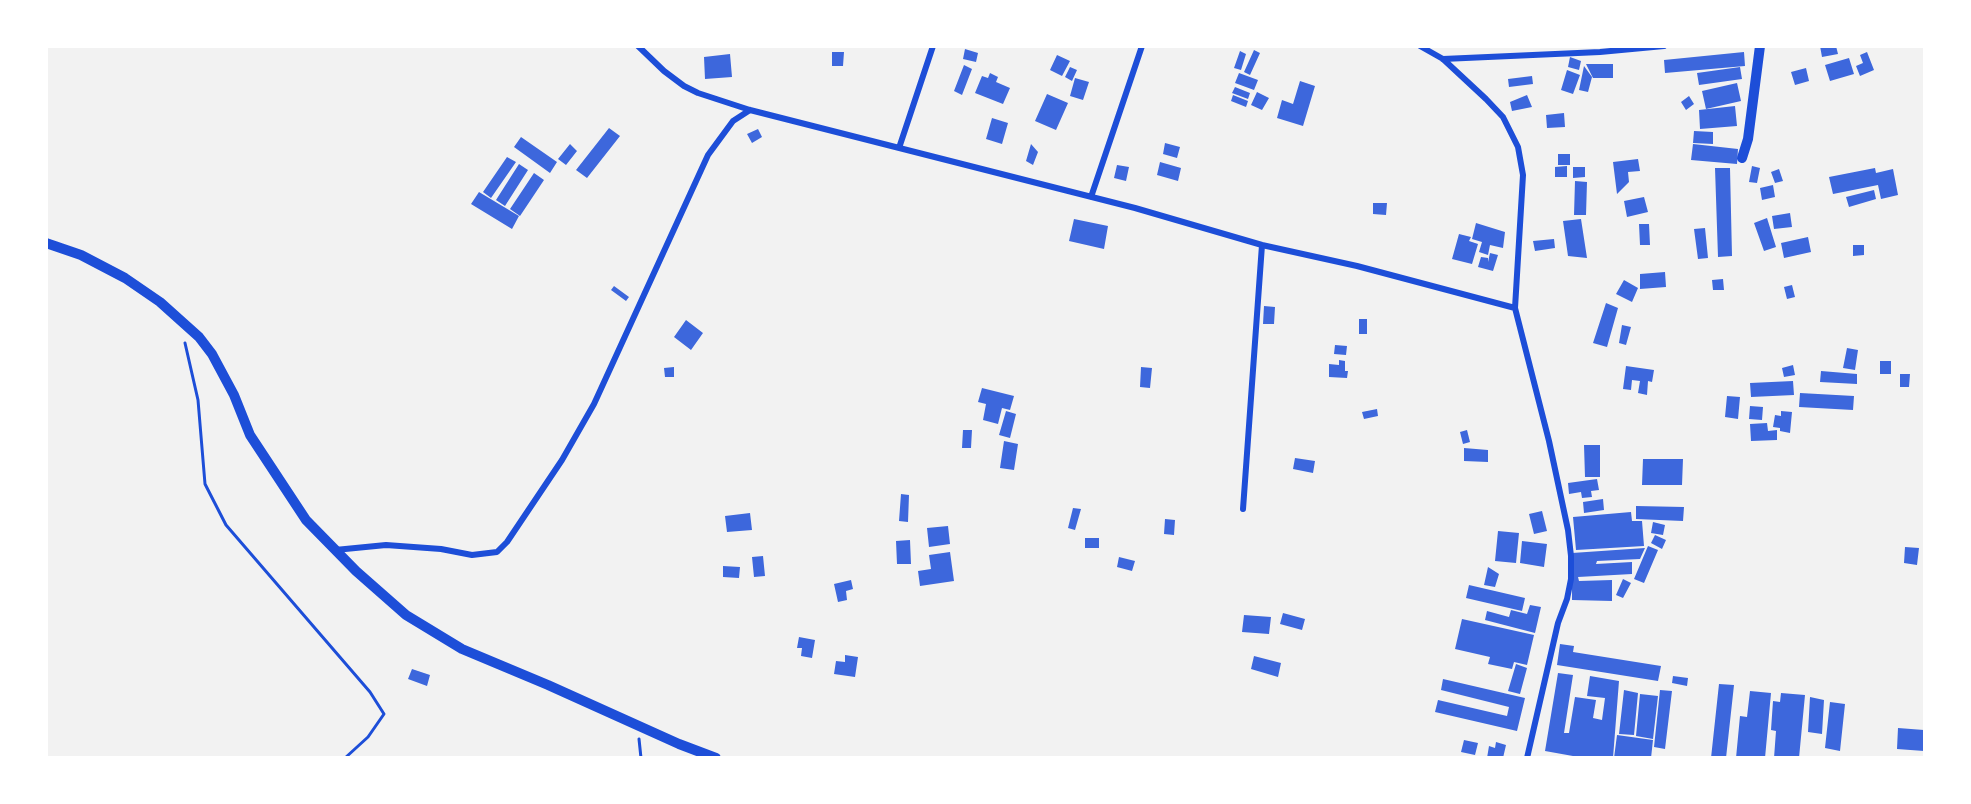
<!DOCTYPE html>
<html>
<head>
<meta charset="utf-8">
<style>
	body { margin:0 }
	#map { position:relative; width:1971px; height:804px; overflow:hidden; background:#f2f2f2; font-family:"Source Sans 3",sans-serif }
	canvas { display:block }
	.frame { position:absolute; inset:0; border:48px solid #fff; pointer-events:none }
</style>
</head>
<body>
<div id="map">
<canvas width="1971" height="804"></canvas>
<div class="frame"></div>
</div>
<script>
const context = document.querySelector('canvas').getContext('2d');
context.lineJoin = 'round';
function fill(path, color) { context.fillStyle = color; context.fill(path, 'evenodd'); }
const poly = rows => new Path2D(rows.map(r => 'M' + r).join(''));
function strokePath(path, color, width, dash) { context.strokeStyle = color; context.lineWidth = width; context.lineCap = dash ? 'butt' : 'round'; context.setLineDash(dash || []); context.stroke(path); }
const building = poly([
	[1820,46,1836,46,1838,54,1822,57],
	[965,49,978,53,976,62,963,59],
	[1254,50,1260,53,1250,75,1244,72],
	[1240,51,1246,54,1241,70,1234,68],
	[832,52,844,52,843,66,832,66],
	[1744,52,1745,66,1665,73,1664,60],
	[1867,52,1874,70,1860,76,1856,66,1863,63,1860,55],
	[730,54,732,77,705,79,704,57],
	[1057,55,1070,61,1062,76,1050,70],
	[1570,57,1581,61,1579,70,1568,67],
	[1849,58,1854,74,1830,81,1825,65],
	[1586,64,1613,64,1613,78,1593,78],
	[964,65,972,69,962,95,954,91],
	[1584,66,1592,77,1588,92,1579,90],
	[1070,67,1077,70,1072,81,1065,77],
	[1740,67,1742,79,1699,85,1697,73],
	[1806,68,1809,81,1795,85,1791,72],
	[1567,70,1580,75,1573,94,1561,90],
	[990,73,998,77,996,82,1010,88,1003,104,975,93,982,76,988,78],
	[1239,73,1258,80,1254,90,1235,83],
	[1532,76,1533,84,1509,87,1508,79],
	[1075,78,1089,82,1083,100,1070,96],
	[1300,81,1315,86,1303,126,1277,118,1282,100,1293,104],
	[1737,83,1741,101,1706,109,1702,91],
	[1235,87,1250,93,1248,99,1232,93],
	[1257,92,1269,98,1262,110,1251,105],
	[1047,94,1068,103,1056,130,1035,121],
	[1233,95,1248,101,1246,107,1231,101],
	[1527,95,1532,107,1512,111,1510,102],
	[1689,96,1694,104,1686,110,1681,102],
	[1735,106,1737,126,1700,129,1699,110],
	[1564,113,1565,127,1547,128,1546,115],
	[992,118,1008,123,1002,144,986,139],
	[609,128,620,136,587,178,576,170],
	[758,129,762,137,752,143,747,134],
	[1694,131,1713,132,1713,144,1693,143],
	[521,137,557,162,550,173,514,147],
	[1165,143,1180,147,1177,158,1163,154],
	[570,144,577,151,566,165,558,159],
	[1031,144,1038,152,1033,165,1026,161],
	[1693,144,1738,149,1737,164,1691,160],
	[1558,154,1570,154,1570,165,1558,165],
	[507,157,516,162,491,198,483,192],
	[1638,159,1640,171,1628,172,1629,182,1617,194,1613,162],
	[1160,162,1181,168,1178,181,1157,175],
	[519,164,528,170,505,206,496,200],
	[1117,165,1129,167,1126,181,1114,178],
	[1567,166,1567,177,1555,177,1555,167],
	[1752,166,1760,168,1757,183,1749,182],
	[1573,167,1585,167,1585,177,1573,178],
	[1715,168,1730,168,1732,256,1718,257],
	[1875,168,1876,173,1893,169,1898,195,1881,199,1878,185,1833,194,1829,177],
	[1779,169,1783,181,1775,183,1771,172],
	[534,173,544,180,520,216,510,209],
	[1575,181,1587,182,1586,215,1574,215],
	[1773,185,1775,197,1762,200,1760,188],
	[1874,190,1876,199,1849,207,1846,197],
	[479,192,519,216,512,229,471,204],
	[1644,197,1648,212,1627,217,1624,201],
	[1373,203,1387,203,1386,215,1373,214],
	[1790,213,1792,227,1774,229,1772,216],
	[1767,218,1776,247,1764,251,1754,223],
	[1074,219,1108,226,1104,249,1069,241],
	[1581,219,1587,258,1568,256,1563,221],
	[1476,223,1505,232,1503,248,1490,245,1488,255,1479,252,1482,242,1472,239],
	[1639,224,1649,224,1650,245,1640,245],
	[1705,228,1708,258,1698,259,1694,229],
	[1459,234,1471,237,1469,241,1478,244,1472,264,1452,259],
	[1808,237,1811,252,1784,258,1781,243],
	[1554,239,1555,248,1535,251,1533,241],
	[1853,245,1864,245,1864,255,1853,256],
	[1490,253,1498,255,1493,271,1478,267,1481,257,1488,258,1488,262],
	[1665,272,1666,287,1640,289,1640,274],
	[1723,279,1724,290,1713,290,1712,280],
	[1624,280,1638,288,1632,302,1616,294],
	[1792,285,1795,297,1787,299,1784,287],
	[614,286,629,297,626,301,611,290],
	[1606,303,1618,308,1607,347,1593,343],
	[1264,306,1275,307,1274,324,1263,324],
	[1359,319,1367,319,1367,334,1359,334],
	[686,320,703,333,691,350,674,337],
	[1622,325,1631,327,1626,345,1619,343],
	[1335,345,1347,346,1346,355,1334,354],
	[1847,348,1858,350,1855,370,1843,368],
	[1339,360,1345,361,1345,371,1348,371,1347,378,1329,377,1329,364,1339,365],
	[1880,361,1891,361,1891,374,1880,374],
	[1793,365,1795,375,1784,377,1782,368],
	[1626,366,1654,370,1652,382,1648,381,1647,395,1638,393,1640,381,1632,380,1631,390,1623,389],
	[674,367,674,377,665,377,664,368],
	[1141,367,1152,368,1150,388,1140,387],
	[1821,371,1857,374,1857,384,1820,382],
	[1900,374,1910,374,1909,387,1900,387],
	[1793,381,1794,395,1751,397,1750,383],
	[982,388,1014,396,1010,410,1002,408,998,424,983,420,986,404,978,402],
	[1800,393,1854,396,1853,410,1799,407],
	[1727,396,1740,397,1738,419,1725,417],
	[1750,406,1763,407,1762,420,1749,419],
	[1377,409,1378,416,1364,419,1362,412],
	[1006,411,1016,414,1010,438,999,435],
	[1781,411,1792,412,1790,433,1780,431,1780,428,1773,427,1775,415,1781,416],
	[1767,423,1768,431,1777,430,1777,440,1751,441,1750,424],
	[963,430,972,430,971,448,962,448],
	[1467,430,1470,442,1463,444,1460,432],
	[1004,441,1018,444,1014,470,1000,468],
	[1584,445,1600,445,1600,477,1585,477],
	[1464,448,1488,450,1488,462,1464,461],
	[1295,458,1315,461,1313,473,1293,469],
	[1643,459,1683,459,1682,485,1642,485],
	[1597,479,1599,490,1591,491,1592,497,1582,498,1581,492,1569,494,1568,483],
	[901,494,909,495,908,522,899,521],
	[1603,499,1604,510,1584,513,1583,502],
	[1636,506,1684,507,1683,521,1636,519],
	[1073,508,1081,509,1075,530,1068,528],
	[1542,511,1547,531,1534,534,1529,514],
	[1631,512,1632,521,1642,521,1644,546,1576,550,1573,517],
	[750,513,752,530,727,532,725,516],
	[1165,519,1175,520,1174,535,1164,534],
	[1653,522,1665,525,1663,535,1651,533],
	[948,526,950,544,929,547,927,528],
	[1498,531,1519,533,1516,563,1495,561],
	[1655,535,1666,540,1662,549,1651,543],
	[1085,538,1099,538,1099,548,1085,548],
	[910,540,911,564,897,564,896,541],
	[1522,541,1547,544,1544,567,1520,563],
	[1648,546,1658,550,1644,583,1634,579],
	[1905,547,1919,548,1917,565,1904,563],
	[1645,548,1640,559,1597,561,1596,564,1632,562,1632,574,1578,577,1579,581,1612,580,1612,601,1572,600,1572,553],
	[950,552,954,581,920,586,918,571,931,569,929,555],
	[763,556,765,576,754,577,752,557],
	[1119,557,1135,561,1132,571,1117,567],
	[723,566,740,567,739,578,723,577],
	[1488,567,1499,574,1495,587,1484,585],
	[1623,579,1631,583,1623,598,1616,595],
	[851,580,853,589,846,591,847,600,838,602,834,584],
	[1469,585,1525,598,1522,611,1466,598],
	[1530,605,1541,607,1535,633,1485,620,1487,611,1509,617,1511,610,1527,614],
	[1283,613,1305,619,1302,630,1280,624],
	[1244,615,1271,617,1269,634,1242,632],
	[1462,619,1534,635,1527,665,1514,662,1512,669,1488,664,1490,657,1455,649],
	[799,637,815,640,812,658,801,656,802,648,797,648],
	[1560,644,1574,646,1573,652,1661,666,1658,681,1557,665],
	[845,655,858,657,855,677,834,674,836,661,845,662],
	[1254,656,1281,663,1278,677,1251,669],
	[1516,664,1527,668,1520,694,1508,691],
	[412,669,430,675,427,686,408,679],
	[1558,673,1573,675,1564,733,1569,733,1575,697,1596,700,1593,718,1602,720,1605,698,1587,696,1590,676,1619,681,1613,758,1584,758,1545,751],
	[1673,676,1688,678,1687,686,1672,683],
	[1443,679,1525,698,1517,731,1435,712,1438,700,1507,716,1509,707,1441,690],
	[1719,684,1734,685,1726,758,1711,758],
	[1624,690,1638,693,1634,735,1619,734],
	[1660,690,1672,691,1665,749,1654,747],
	[1750,691,1771,693,1765,758,1736,758,1740,716,1747,717],
	[1781,693,1805,695,1799,758,1774,758,1776,731,1771,730,1773,701,1780,702],
	[1640,694,1658,696,1653,739,1636,736],
	[1810,697,1824,700,1822,734,1808,732],
	[1830,702,1845,704,1840,751,1825,748],
	[1898,728,1924,730,1924,751,1897,749],
	[1617,735,1653,740,1651,758,1614,758],
	[1464,740,1478,743,1475,755,1461,752],
	[1496,742,1506,745,1503,758,1487,758,1489,746,1495,748]
]);
const path = poly([
	[185,343,198,400,205,484,226,525,370,692,384,714,368,737,345,758],
	[639,739,641,758]
]);
const minor = poly([
	[638,46,664,71,684,86,698,93,750,110,1135,208,1262,245,1357,266,1515,308],
	[1420,46,1443,59,1486,99,1503,117,1518,147,1523,175,1515,308,1549,441,1568,530,1571,556,1571,579,1567,599,1558,623,1527,758],
	[1443,59,1600,52,1664,46],
	[899,148,933,46],
	[1091,197,1142,46],
	[1243,509,1262,245],
	[335,550,386,545,441,549,472,555,497,552,507,542,562,460,594,404,708,155,733,121,750,110]
]);
const tertiary = poly([
	[1742,158,1748,139,1760,46],
	[46,243,81,255,125,278,160,302,199,337,212,354,234,395,250,435,306,520,356,571,406,615,462,649,548,685,679,744,716,758]
]);
fill(building, '#3d67dc');
strokePath(path, '#1d4ed8', 3);
strokePath(minor, '#1d4ed8', 6);
strokePath(tertiary, '#1d4ed8', 10);
</script>
</body>
</html>
